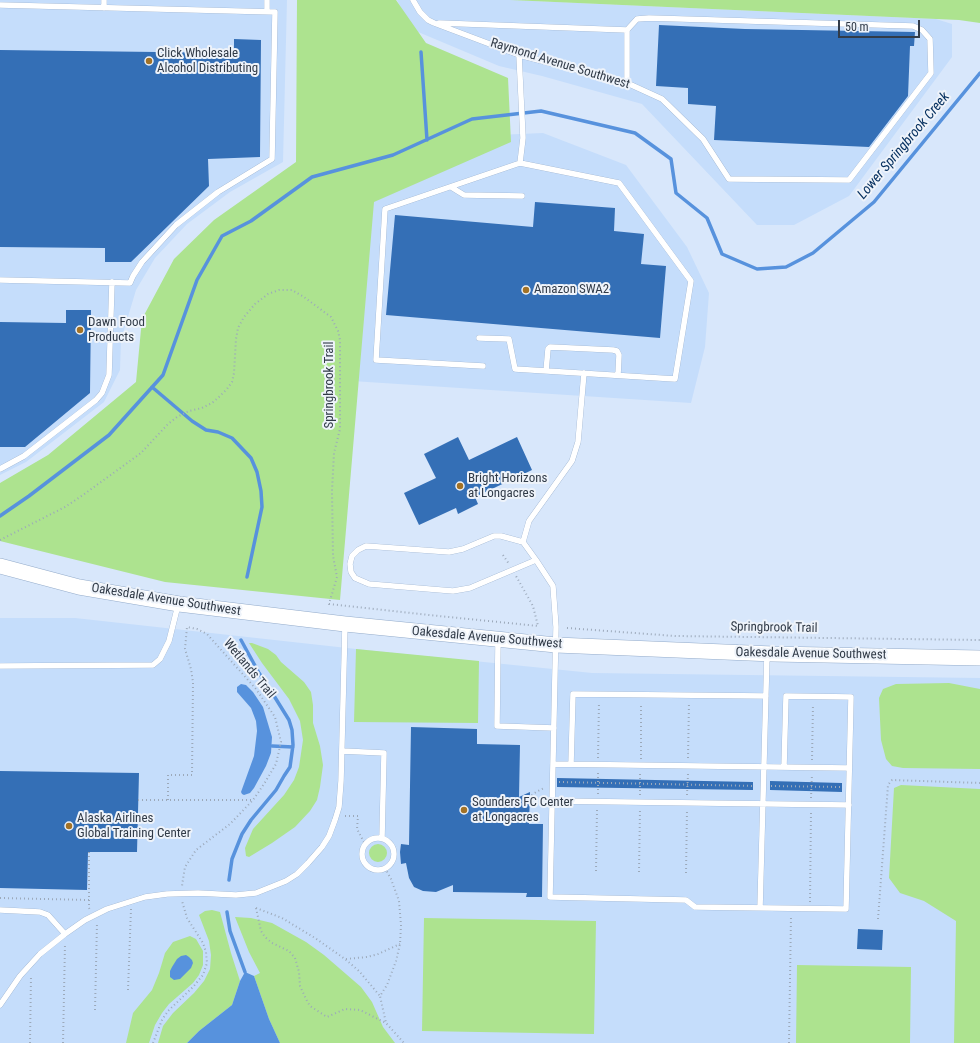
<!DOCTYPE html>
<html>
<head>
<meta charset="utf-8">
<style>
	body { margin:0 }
	#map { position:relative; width:980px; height:1043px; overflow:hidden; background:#d8e7fb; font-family:"Roboto Condensed",sans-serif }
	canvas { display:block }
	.scale { position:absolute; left:838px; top:20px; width:82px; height:18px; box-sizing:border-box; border:2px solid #313b48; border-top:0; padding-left:5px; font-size:12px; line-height:14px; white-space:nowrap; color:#313b48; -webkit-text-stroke:3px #eef3fa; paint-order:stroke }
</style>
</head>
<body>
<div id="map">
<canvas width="980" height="1043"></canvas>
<div class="scale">50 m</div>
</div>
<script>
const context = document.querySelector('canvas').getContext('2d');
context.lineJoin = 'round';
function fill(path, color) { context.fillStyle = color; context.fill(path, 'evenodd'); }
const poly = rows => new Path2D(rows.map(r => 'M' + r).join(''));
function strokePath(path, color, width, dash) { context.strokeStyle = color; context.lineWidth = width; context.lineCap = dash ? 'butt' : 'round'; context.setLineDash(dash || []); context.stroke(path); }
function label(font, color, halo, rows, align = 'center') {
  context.font = font + ' "Roboto Condensed",sans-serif'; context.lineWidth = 4; context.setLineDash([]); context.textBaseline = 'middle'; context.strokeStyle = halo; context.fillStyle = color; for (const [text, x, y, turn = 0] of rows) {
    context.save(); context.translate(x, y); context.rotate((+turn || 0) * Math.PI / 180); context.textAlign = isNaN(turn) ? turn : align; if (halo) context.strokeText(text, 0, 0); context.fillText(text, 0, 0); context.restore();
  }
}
const built = poly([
	[0,0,287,0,283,162,230,192,187,224,155,258,136,290,121,340,120,370,104,402,26,462,0,475],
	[397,0,511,0,936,19,952,24,952,57,849,196,794,225,757,225,642,104,542,76,499,66,411,29],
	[543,133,626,165,687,247,709,293,705,347,691,403,352,381,362,196,497,135],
	[0,618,75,618,356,649,592,673,980,678,980,1043,0,1043]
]);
const green = poly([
	[297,0,396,0,426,43,508,78,511,142,374,202,340,600,165,582,0,541,0,483,48,455,136,382,142,319,174,259,214,220,296,162],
	[510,0,980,0,980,23,959,20],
	[249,643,252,643,268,649,276,655,281,662,304,682,311,692,313,705,313,723,320,746,323,765,320,787,317,800,310,811,295,827,272,843,249,857,246,856,245,848,253,829,284,795,294,780,299,767,303,740,300,721,289,699,262,663],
	[356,649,479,661,478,723,354,722],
	[949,683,980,689,980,769,903,768,892,766,886,759,881,740,879,698,883,689,896,684],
	[901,785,980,789,980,1043,954,1043,956,921,924,901,900,893,889,878,894,788],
	'369 853a9 9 0 1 1 18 0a9 9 0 1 1-18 0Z',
	[212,910,220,912,231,953,240,981,232,1005,199,1031,187,1043,158,1043,163,1026,173,1013,194,993,204,981,210,969,211,955,209,941,199,915,205,911],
	[235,917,251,918,272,923,306,942,324,955,361,987,372,1002,383,1027,395,1043,280,1043,269,1019,254,976,260,973,249,952],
	[424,918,596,921,594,1034,422,1031],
	[190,936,196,939,203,951,203,965,199,975,193,983,169,1004,162,1013,155,1025,149,1043,126,1043,133,1013,152,990,159,973,165,953,173,942],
	[797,965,911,967,910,1043,796,1043]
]);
const water = poly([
	[241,684,246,685,253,692,263,707,272,737,271,753,266,766,254,788,250,793,244,795,242,794,241,792,254,756,257,731,256,721,251,708,237,692,237,687],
	[186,955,189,957,192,960,193,963,191,968,180,979,174,980,170,977,170,971,172,967,177,959,181,956],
	[245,972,254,976,269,1019,280,1043,187,1043,199,1031,232,1005,240,981]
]);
const stream = poly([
	[421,52,427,140],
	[152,387,192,421,206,430,218,432,232,438,251,458,257,472,261,491,262,507,247,577],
	[0,516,29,496,109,435,163,375,197,280,222,236,251,221,312,177,393,155,472,119,541,111,635,133,671,159,676,193,707,218,722,254,757,269,786,267,813,253,874,202,980,73],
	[272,746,293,747],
	[229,880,232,859,242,834,251,820,276,790,284,776,290,767,293,745,292,730,289,720,271,691,259,673,241,640],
	[227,912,230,931,245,972]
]);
const building = poly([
	[659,25,745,29,915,32,914,46,910,46,908,96,869,147,714,140,716,106,688,104,688,88,656,86],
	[234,39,261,40,260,157,208,159,209,186,131,262,105,262,105,248,0,247,0,50,234,53],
	[535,202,615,208,614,231,644,234,641,264,666,266,660,338,386,315,395,215,533,227],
	[66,310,91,310,90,393,25,447,0,447,0,322,66,323],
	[458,437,469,460,517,437,532,470,475,497,478,504,458,514,456,508,419,525,404,493,436,478,424,454],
	[411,727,477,729,477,744,520,745,519,797,530,792,529,824,543,824,542,897,526,897,527,893,453,892,453,885,436,892,423,891,414,887,409,878,406,863,401,864,400,852,401,844,409,845],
	[0,771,139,773,137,852,88,852,87,890,0,888],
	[557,778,753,782,753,790,557,787],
	[770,781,842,783,842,792,770,790],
	[858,929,883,930,882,950,857,949]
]);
const path = poly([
	[0,540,65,507,83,495,141,453,168,424,177,417,189,411,202,408,212,403,219,397,227,389,232,382,234,373,236,339,238,328,244,317,255,304,268,294,279,290,292,290,304,297,331,317,338,331,340,340,340,429,334,453,332,491,333,556,337,577,329,604,429,615,538,626,533,606,516,576],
	[503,555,509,564],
	[567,628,675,636,980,640],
	[598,758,599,702],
	[688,758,689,702],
	[641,759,641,703],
	[812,760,813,704],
	[559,782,755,786],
	[771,786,840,787],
	[598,794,598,772],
	[640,795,640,773],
	[687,795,688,774],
	[811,798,812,774],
	[138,800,253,800],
	[168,800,168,775,192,775,193,682,191,669,185,649,187,627,197,629,207,634,256,689,275,717,281,742,276,764,264,784,253,800,230,824,196,850,185,867,183,879,182,886],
	[519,805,536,792,544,788],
	[345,816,358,816,357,829,365,844],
	[89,852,89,908,90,910],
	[385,868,391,879,399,901,401,925,400,944,396,961,387,985,380,996,386,1023],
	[596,871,597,810],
	[639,872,640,809],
	[686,873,687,810],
	[0,898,89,900],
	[810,902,811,812],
	[256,908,261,931,265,937,272,943,289,951,295,958,299,972,300,986,307,1001,310,1006,327,1017,345,1009,360,1010,386,1023,404,1043],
	[256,908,282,918,315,938,345,959,359,971,380,996],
	[878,919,888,785,892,780,980,783],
	[346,959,367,957,378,954,400,944],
	[128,990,131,909],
	[95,1010,97,923],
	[30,1043,31,976],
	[63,1043,65,944],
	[153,1043,162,1020,168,1011,193,987,203,975,207,963,206,952,203,943,187,918,182,901],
	[789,1043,791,916]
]);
const lane = poly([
	[413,0,420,12,428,20,434,23,519,55,627,83,662,99,703,139,729,179,849,180,931,73,930,39,922,30,913,26,649,18,637,19,627,30],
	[0,5,275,12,272,159,218,192,176,225,142,262,133,276,130,283,0,280],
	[104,8,104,0],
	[267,12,267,0],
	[439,23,627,30,627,83],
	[519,55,523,138,520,163],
	[451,187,464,195,522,196],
	[479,338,509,339,515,369,675,379,691,281,619,183,520,163,385,209,376,360,483,366],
	[546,371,548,349,550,347,613,350,617,351,619,355,618,375],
	[0,469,24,456,96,400,102,393,109,375,112,282],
	[523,542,529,521,572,461,578,442,584,373],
	[536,560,470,588,453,591,369,584,355,578,351,572,350,564,352,556,358,550,366,546,449,552,463,549,494,536,501,536,523,542,536,560,553,586,556,627,550,897,686,900,695,907,846,909,851,697,786,696,784,767],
	[498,641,497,726,554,728],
	[0,666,153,665,160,659,169,641,178,605],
	[342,751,384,753,382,838],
	[553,764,849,768],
	[571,764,573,694,766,696],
	[552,801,849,805],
	'362 854a16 16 0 1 1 32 0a16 16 0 1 1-32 0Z',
	[760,908,767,654],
	[0,910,40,912,48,915,65,934],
	[0,1005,20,976,40,954,65,934,85,920,107,909,145,897,167,894,198,893,236,895,256,893,286,881,297,874,308,863,322,847,329,836,335,820,339,807,341,781,345,625]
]);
const secondary = poly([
	[0,566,79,587,179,604,345,624,556,645,773,654,980,658]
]);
const markers = [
	[149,61,4,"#a27226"],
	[526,290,4,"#a27226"],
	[80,330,4,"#a27226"],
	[460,486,4,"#a27226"],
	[464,810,4,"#a27226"],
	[69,826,4,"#a27226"]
];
const poiNames = [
	["Click Wholesale",157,54],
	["Alcohol Distributing",157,69],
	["Amazon SWA2",534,290],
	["Dawn Food",88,323],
	["Products",88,338],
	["Bright Horizons",468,479],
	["at Longacres",468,494],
	["Sounders FC Center",472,803],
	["at Longacres",472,818],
	["Alaska Airlines",77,819],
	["Global Training Center",77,834]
];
const streetNames = [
	["Raymond Avenue Southwest",560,64,17],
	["Springbrook Trail",330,385,-90],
	["Oakesdale Avenue Southwest",166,600,9],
	["Springbrook Trail",774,628,1],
	["Oakesdale Avenue Southwest",487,638,5],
	["Oakesdale Avenue Southwest",811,654,1],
	["Wetlands Trail",249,669,50]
];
const waterNames = [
	["Lower Springbrook Creek",904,146,-50]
];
fill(built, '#c5ddfb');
fill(green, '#ade38f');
fill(water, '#5792dd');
strokePath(stream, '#5792dd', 3.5);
fill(building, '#346fb6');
strokePath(lane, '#93abca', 6);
strokePath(secondary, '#93abca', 16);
strokePath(path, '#9ca9ba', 2, [1, 3]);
strokePath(lane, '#fff', 5.5);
strokePath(secondary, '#fff', 15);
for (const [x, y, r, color] of markers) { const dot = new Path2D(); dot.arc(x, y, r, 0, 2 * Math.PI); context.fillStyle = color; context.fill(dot); strokePath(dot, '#eef3fa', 1.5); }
label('13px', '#313b48', '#eef3fa', poiNames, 'left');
label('13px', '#313b48', '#eef3fa', streetNames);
label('italic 14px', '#083261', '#eef3fa', waterNames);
</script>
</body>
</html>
